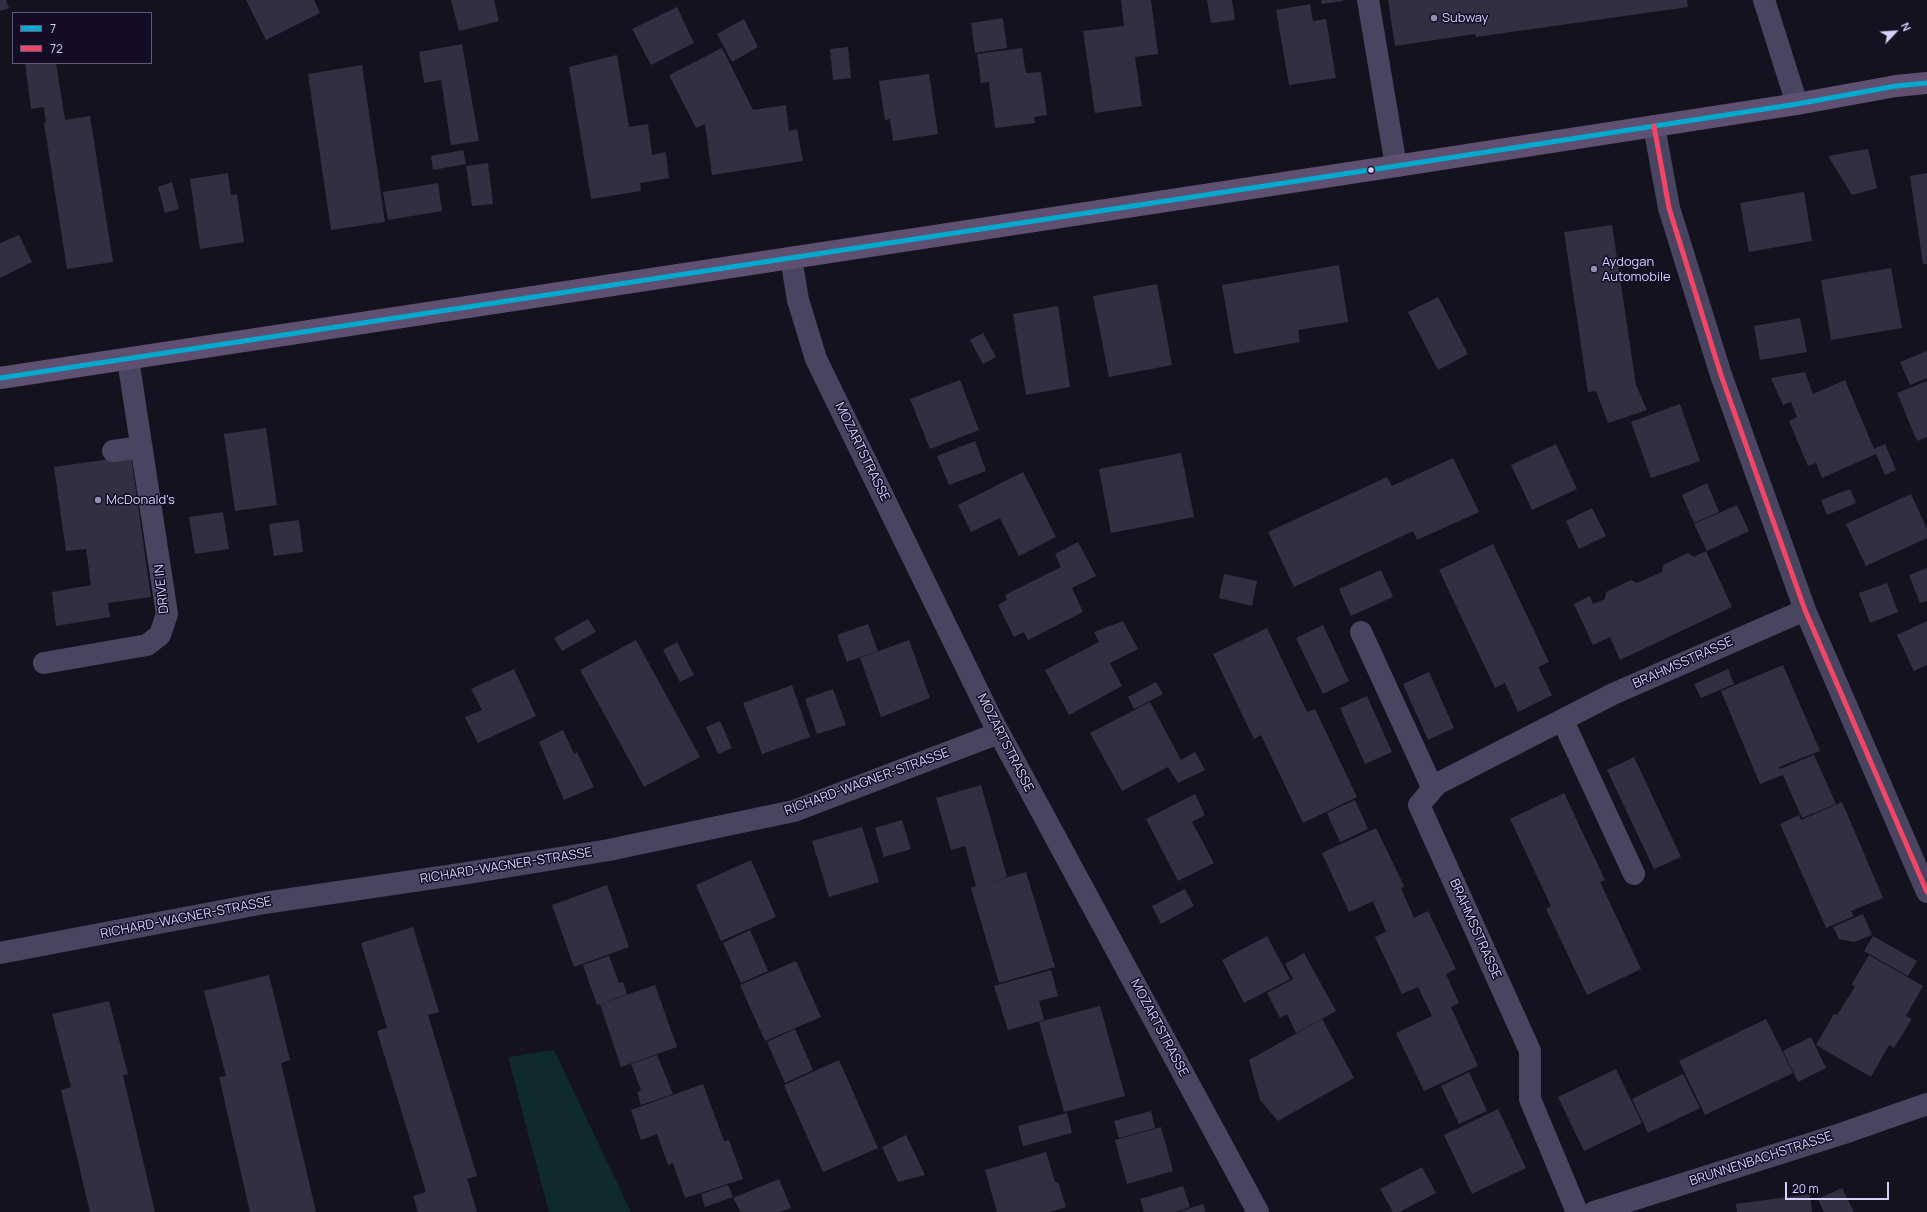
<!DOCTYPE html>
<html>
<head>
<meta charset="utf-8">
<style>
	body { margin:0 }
	#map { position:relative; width:1927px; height:1212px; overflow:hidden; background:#15121f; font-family:Manrope,sans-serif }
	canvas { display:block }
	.legend { position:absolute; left:12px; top:12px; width:140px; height:52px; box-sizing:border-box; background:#120c25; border:1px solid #625a7c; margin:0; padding:5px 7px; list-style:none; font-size:12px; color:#d9d0ff }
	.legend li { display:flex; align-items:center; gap:8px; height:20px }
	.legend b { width:20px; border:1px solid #625a7c }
	.north { position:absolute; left:1875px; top:12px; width:40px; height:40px; -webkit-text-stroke:3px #120c25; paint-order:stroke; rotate:65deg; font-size:11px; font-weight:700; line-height:16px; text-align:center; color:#d9d0ff }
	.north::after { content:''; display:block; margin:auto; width:14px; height:18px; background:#d9d0ff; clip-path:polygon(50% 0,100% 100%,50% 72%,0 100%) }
	.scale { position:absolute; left:1785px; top:1182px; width:104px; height:18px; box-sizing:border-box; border:2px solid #d9d0ff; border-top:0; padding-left:5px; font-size:12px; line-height:14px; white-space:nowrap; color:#d9d0ff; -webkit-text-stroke:3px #120c25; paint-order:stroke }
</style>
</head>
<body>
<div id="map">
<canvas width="1927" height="1212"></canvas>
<ul class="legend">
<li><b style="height:5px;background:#00a9ce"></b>7</li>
<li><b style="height:5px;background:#f34667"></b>72</li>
</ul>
<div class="north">N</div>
<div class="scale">20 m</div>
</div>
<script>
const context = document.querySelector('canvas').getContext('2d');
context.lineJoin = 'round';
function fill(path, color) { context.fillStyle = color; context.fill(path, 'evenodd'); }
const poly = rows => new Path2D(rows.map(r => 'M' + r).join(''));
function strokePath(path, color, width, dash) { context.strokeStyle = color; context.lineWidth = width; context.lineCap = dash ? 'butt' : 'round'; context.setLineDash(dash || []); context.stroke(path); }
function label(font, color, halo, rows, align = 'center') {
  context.font = font + ' Manrope,sans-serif'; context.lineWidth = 3; context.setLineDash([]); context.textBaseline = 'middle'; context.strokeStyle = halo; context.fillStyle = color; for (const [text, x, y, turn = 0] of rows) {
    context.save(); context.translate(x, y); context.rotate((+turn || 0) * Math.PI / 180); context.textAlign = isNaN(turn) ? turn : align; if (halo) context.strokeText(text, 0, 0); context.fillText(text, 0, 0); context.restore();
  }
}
const green = poly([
	[554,1050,631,1212,549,1212,508,1057]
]);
const building = poly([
	[0,0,6,0,9,8,0,11],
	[246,0,314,0,320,13,266,40],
	[451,0,494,0,499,21,459,31],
	[1121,0,1151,0,1158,54,1135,57,1142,106,1095,113,1083,31,1124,26],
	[1207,0,1232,0,1235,20,1211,23],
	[1321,0,1343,0,1343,1,1322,4],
	[1388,0,1687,0,1688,7,1476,37,1475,34,1395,46],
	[1310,4,1313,21,1326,19,1336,78,1289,85,1276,10],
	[677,7,694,43,651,65,632,29],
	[1003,18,1007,48,975,53,971,23],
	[744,19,758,47,732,62,717,34],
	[462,44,479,141,451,145,441,80,424,83,419,52],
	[848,47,851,78,833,80,830,49],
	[722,48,753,110,786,105,789,131,797,129,803,161,712,175,705,124,696,128,669,75],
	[1022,48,1026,73,1041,72,1047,115,1034,117,1035,123,995,128,989,82,981,83,977,54],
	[617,55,629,127,648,124,652,155,666,152,669,178,640,183,641,191,591,199,569,67],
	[25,63,56,63,65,120,90,116,113,262,67,269,44,123,46,123,44,107,31,109],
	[362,65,385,222,331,230,308,74],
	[929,74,938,134,893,141,890,119,885,120,879,81],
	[1868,149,1877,188,1852,195,1828,156],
	[463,150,466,164,433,170,431,156],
	[488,163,493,204,472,206,466,166],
	[228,173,231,195,237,194,244,242,200,249,190,179],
	[1927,173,1927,264,1923,264,1910,176],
	[172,182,179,209,165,213,158,187],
	[438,183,442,211,388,220,383,192],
	[1804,192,1812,241,1749,252,1740,203],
	[1612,225,1636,385,1647,410,1608,423,1596,391,1588,392,1564,232],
	[19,235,32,262,0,278,0,243],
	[1339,265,1348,322,1298,330,1300,342,1234,354,1222,285],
	[1891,268,1902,328,1831,340,1821,280],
	[1157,284,1172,365,1109,377,1093,296],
	[1438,297,1468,354,1438,370,1408,312],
	[1058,306,1070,387,1026,395,1013,314],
	[1800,318,1807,352,1760,360,1754,326],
	[983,333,996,357,983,364,970,340],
	[1927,351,1927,378,1910,385,1900,362],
	[1805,372,1813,394,1845,380,1874,449,1885,444,1896,470,1885,475,1876,454,1822,478,1816,463,1808,466,1789,421,1797,417,1791,402,1783,405,1771,378],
	[960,380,979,430,930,449,910,399],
	[1927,381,1927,437,1917,441,1897,393],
	[1680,404,1700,461,1651,478,1631,422],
	[266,428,277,505,235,511,224,434],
	[975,441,986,471,949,485,937,456],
	[1556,444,1577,489,1532,510,1511,465],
	[1181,453,1194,517,1111,533,1099,469],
	[131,456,151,597,108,603,110,617,56,626,52,592,91,585,86,549,66,551,54,467],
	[1453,458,1479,512,1417,540,1413,531,1294,587,1268,532,1387,477,1392,486],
	[1023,472,1056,537,1019,556,1000,518,971,532,958,505],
	[1707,483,1719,512,1694,523,1682,495],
	[1850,489,1856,503,1827,515,1821,500],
	[1911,494,1927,529,1927,538,1866,566,1846,524],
	[1737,505,1749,531,1707,551,1694,524],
	[1592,508,1606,536,1579,549,1566,521],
	[223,512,229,549,195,554,189,517],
	[299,520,303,552,274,556,269,524],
	[1078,542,1096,576,1072,588,1083,612,1028,640,1024,632,1014,637,998,605,1007,600,1005,595,1061,567,1055,554],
	[1493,544,1549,662,1538,667,1552,695,1518,712,1505,683,1495,688,1439,570],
	[1706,551,1732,607,1620,660,1610,637,1593,645,1574,604,1590,596,1593,604,1605,599,1606,592,1631,580,1637,583,1662,572,1663,565,1688,553,1694,557],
	[1927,568,1927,601,1920,603,1909,575],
	[1381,570,1393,597,1351,616,1339,589],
	[1224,574,1257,581,1252,606,1219,598],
	[1887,583,1898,612,1870,623,1859,593],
	[588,619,596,632,562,651,554,638],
	[1123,621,1138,649,1110,663,1122,686,1069,715,1045,670,1099,642,1094,632],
	[1927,621,1927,665,1914,671,1897,635],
	[868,624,878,651,847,662,837,635],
	[1323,625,1349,681,1323,694,1296,638],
	[1267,628,1307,712,1315,709,1357,797,1303,823,1261,735,1254,739,1213,654],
	[636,640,700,757,644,787,580,670],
	[909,640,930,698,881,717,860,658],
	[677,642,694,675,680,682,663,650],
	[1783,665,1820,751,1779,767,1780,769,1814,755,1836,804,1802,818,1783,775,1760,784,1721,691],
	[514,669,536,716,478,743,465,717,482,710,471,689],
	[1728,669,1734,684,1701,698,1694,684],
	[1429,672,1454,728,1428,740,1403,684],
	[1156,682,1163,694,1134,709,1128,697],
	[792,685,810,737,762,754,743,703],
	[833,689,846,725,817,734,805,699],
	[1367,696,1392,752,1365,764,1340,708],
	[1150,702,1181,760,1195,752,1205,770,1178,783,1168,767,1122,791,1090,733],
	[720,721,732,748,718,754,706,727],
	[563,730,574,754,577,752,594,787,564,800,539,742],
	[1634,757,1681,857,1654,869,1607,770],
	[981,785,1007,877,988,883,1026,872,1055,967,999,983,971,888,976,886,965,846,951,850,936,798],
	[1564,793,1605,880,1600,882,1641,969,1587,995,1546,909,1551,906,1510,819],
	[1195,794,1205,815,1192,822,1214,863,1178,881,1146,819],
	[1355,800,1368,829,1340,842,1327,813],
	[1842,802,1883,898,1851,911,1854,916,1826,928,1780,824,1799,815,1801,820],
	[902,820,911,849,884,857,875,828],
	[862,827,879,882,829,897,812,841],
	[1376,828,1404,886,1401,888,1414,918,1428,911,1456,969,1446,974,1459,1003,1451,1007,1478,1066,1424,1091,1396,1033,1432,1016,1418,987,1402,994,1375,937,1391,929,1386,931,1373,902,1378,899,1349,912,1322,853],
	[751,860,776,917,721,941,696,885],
	[607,885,629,947,574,967,552,905],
	[1185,889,1194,906,1161,924,1152,906],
	[1863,914,1872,935,1854,942,1839,939,1833,927],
	[413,927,439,1012,428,1015,477,1176,467,1179,477,1212,418,1212,413,1196,426,1192,377,1031,387,1028,361,943],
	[750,930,768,971,741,983,723,943],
	[1267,936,1290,979,1244,1003,1222,960],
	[1873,936,1917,961,1908,976,1864,951],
	[1304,953,1336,1011,1296,1033,1287,1014,1280,1018,1267,993,1293,979,1285,964],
	[1869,955,1923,986,1906,1016,1912,1019,1894,1048,1889,1045,1871,1077,1816,1045,1834,1014,1837,1015,1855,987,1852,984],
	[609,956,619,983,623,982,627,994,597,1005,583,965],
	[796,961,821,1017,765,1041,740,985],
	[1051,970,1058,996,1039,1001,1044,1020,1008,1030,994,986],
	[269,975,290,1060,281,1063,316,1212,250,1212,219,1077,226,1076,204,991],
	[655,985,677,1047,621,1067,600,1004],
	[109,1001,128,1074,123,1075,155,1212,90,1212,61,1090,71,1087,52,1014],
	[1100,1006,1125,1096,1064,1112,1039,1022],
	[1322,1019,1354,1078,1278,1121,1260,1100,1249,1060],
	[1766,1019,1793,1073,1705,1115,1679,1061],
	[795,1029,813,1070,785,1083,767,1042],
	[1811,1037,1826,1068,1798,1082,1783,1051],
	[657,1055,673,1094,641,1105,637,1092,641,1090,631,1064],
	[839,1060,878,1148,823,1172,784,1085],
	[1616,1069,1642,1123,1584,1151,1558,1097],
	[1469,1072,1487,1111,1459,1124,1441,1086],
	[1683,1074,1700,1108,1648,1133,1632,1099],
	[703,1084,724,1141,729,1140,743,1179,685,1198,673,1163,668,1165,657,1134,641,1140,631,1110],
	[1498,1109,1526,1168,1472,1194,1444,1135],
	[1151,1111,1155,1128,1119,1138,1114,1121],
	[1067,1113,1072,1133,1023,1146,1018,1126],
	[1161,1127,1173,1171,1127,1184,1115,1140],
	[906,1135,925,1175,898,1182,882,1147],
	[1046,1152,1055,1182,1058,1182,1066,1207,1049,1212,997,1212,985,1170],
	[1422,1167,1436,1193,1399,1212,1393,1212,1380,1189],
	[779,1179,791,1208,780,1212,741,1212,733,1198],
	[728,1185,733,1197,705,1207,701,1194],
	[1183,1186,1190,1207,1175,1212,1144,1212,1140,1199],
	[1842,1188,1854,1212,1824,1212,1818,1199],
	[1810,1194,1812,1212,1737,1212,1736,1204],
	[1203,1204,1206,1212,1179,1212]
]);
const minor = poly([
	[1368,0,1396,166],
	[1764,0,1797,104],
	[1654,126,1669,208,1721,375,1805,610,1927,892],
	[791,258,798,300,816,359,992,720,1258,1212],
	[113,451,141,447],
	[1361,632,1433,789],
	[44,663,147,645,160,635,167,614,128,359],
	[1563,721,1634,874],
	[0,953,264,903,461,874,609,850,746,821,794,811,999,733],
	[1577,1212,1530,1099,1530,1051,1419,805,1437,784,1613,694,1805,610],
	[1594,1212,1841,1134,1927,1104]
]);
const major = poly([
	[0,378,1396,166,1797,104,1896,86,1927,83]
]);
const bus1 = poly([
	[0,378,1396,166,1797,104,1896,86,1927,83]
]);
const bus2 = poly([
	[1654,126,1669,208,1721,375,1805,610,1927,892]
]);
const markers = [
	[1434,18,4,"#948eb1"],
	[1371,170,3.5,"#d9d0ff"],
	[1594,269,4,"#948eb1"],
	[98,500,4,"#948eb1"]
];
const poiNames = [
	["Subway",1442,18],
	["Aydogan",1602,262],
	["Automobile",1602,277],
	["McDonald's",106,500]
];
const streetNames = [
	["MOZARTSTRASSE",862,452,64],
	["DRIVE IN",162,589,-96],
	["BRAHMSSTRASSE",1683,663,-24],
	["MOZARTSTRASSE",1005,743,63],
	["RICHARD-WAGNER-STRASSE",867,782,-20],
	["RICHARD-WAGNER-STRASSE",506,866,-9],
	["RICHARD-WAGNER-STRASSE",186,918,-11],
	["BRAHMSSTRASSE",1475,929,66],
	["MOZARTSTRASSE",1159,1028,62],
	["BRUNNENBACHSTRASSE",1761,1159,-18]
];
fill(green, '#0f2a2d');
fill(building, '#332f42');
strokePath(minor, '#494561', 22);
strokePath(major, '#5f5071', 22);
strokePath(bus1, '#00a9ce', 5);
strokePath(bus2, '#f34667', 5);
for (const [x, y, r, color] of markers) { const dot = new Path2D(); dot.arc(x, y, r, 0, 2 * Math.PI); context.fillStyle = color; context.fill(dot); strokePath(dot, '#120c25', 1.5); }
label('13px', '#d9d0ff', '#120c25', poiNames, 'left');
label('13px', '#d9d0ff', '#120c25', streetNames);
</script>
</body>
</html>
